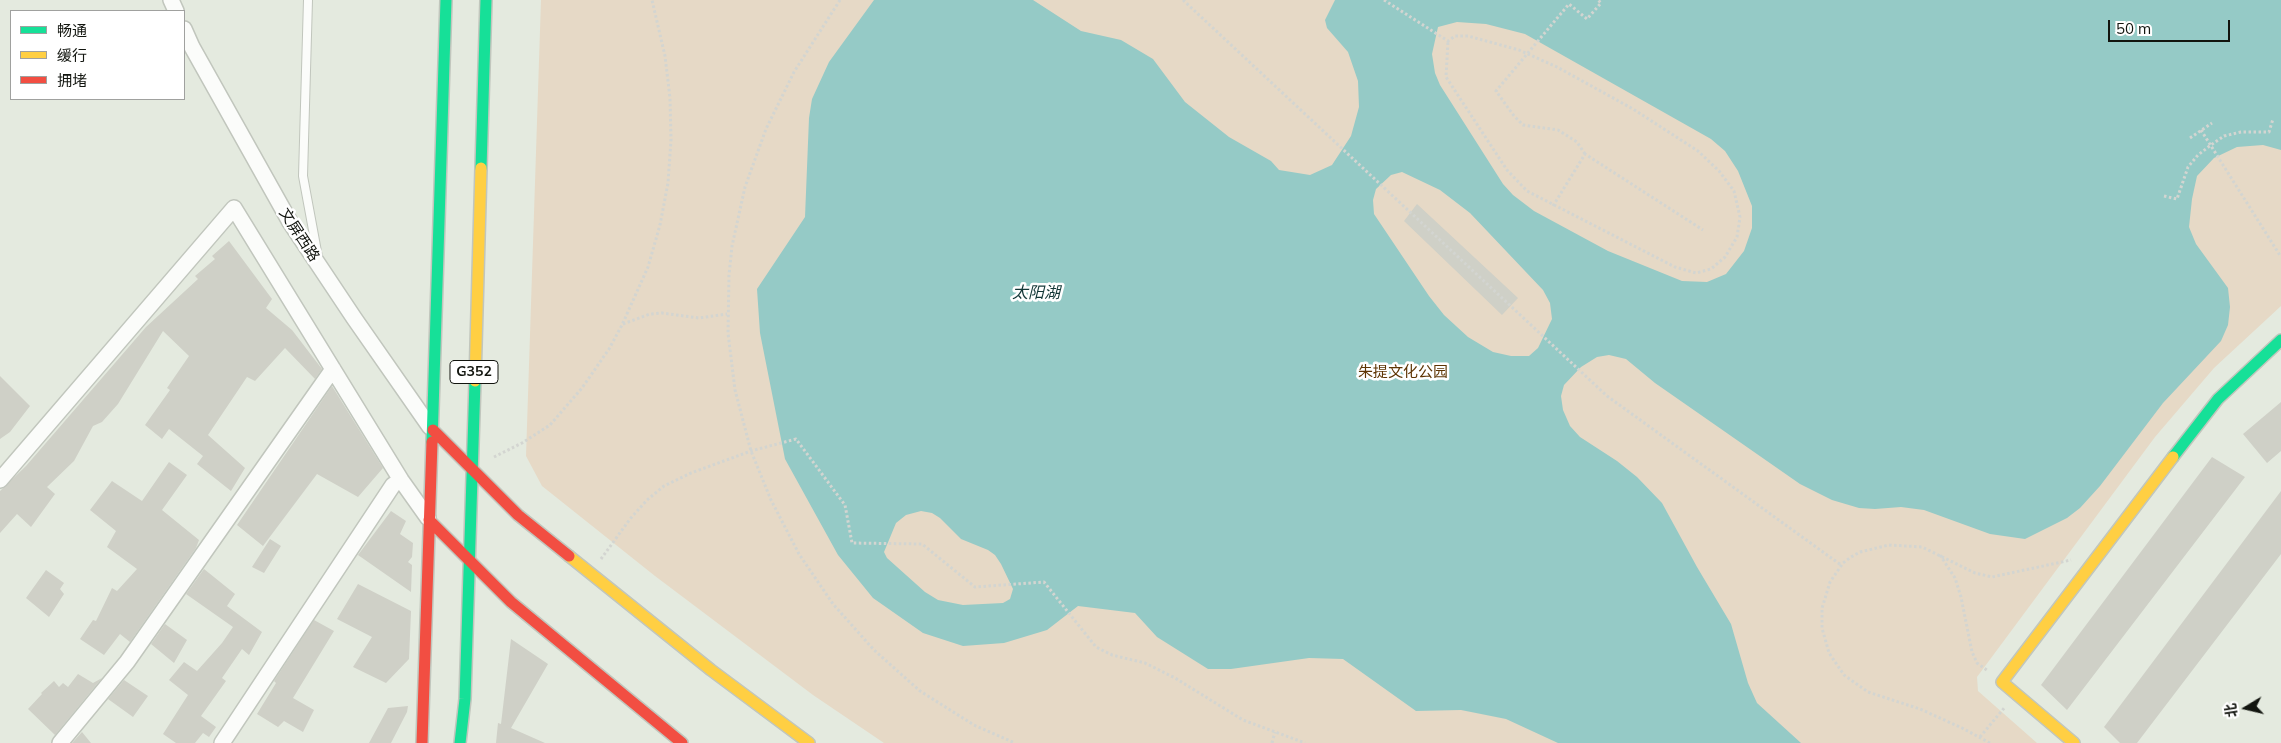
<!DOCTYPE html>
<html>
<head>
<meta charset="utf-8">
<style>
	body { margin:0 }
	#map { position:relative; width:2281px; height:743px; overflow:hidden; background:#e4eadf; font-family:Mulish,"Noto Sans SC",sans-serif }
	canvas { display:block }
	.legend { position:absolute; left:10px; top:10px; width:175px; height:90px; box-sizing:border-box; background:#fff; border:1px solid #a0a19f; margin:0; padding:6px 9px; list-style:none; font-size:15px; color:#12150f }
	.legend li { display:flex; align-items:center; gap:10px; height:25px }
	.legend b { width:25px; border:1px solid #a0a19f }
	.north { position:absolute; left:2221px; top:683px; width:50px; height:50px; -webkit-text-stroke:4px #fff; paint-order:stroke; rotate:261deg; font-size:14px; font-weight:700; line-height:20px; text-align:center; color:#12150f }
	.north::after { content:''; display:block; margin:auto; width:18px; height:22px; background:#12150f; clip-path:polygon(50% 0,100% 100%,50% 72%,0 100%) }
	.scale { position:absolute; left:2108px; top:20px; width:122px; height:22px; box-sizing:border-box; border:2px solid #12150f; border-top:0; padding-left:6px; font-size:15px; line-height:18px; white-space:nowrap; color:#12150f; -webkit-text-stroke:4px #fff; paint-order:stroke }
</style>
</head>
<body>
<div id="map">
<canvas width="2281" height="743"></canvas>
<ul class="legend">
<li><b style="height:6px;background:#16e098"></b>畅通</li>
<li><b style="height:6px;background:#ffcf43"></b>缓行</li>
<li><b style="height:6px;background:#f24e42"></b>拥堵</li>
</ul>
<div class="north">北</div>
<div class="scale">50 m</div>
</div>
<script>
const context = document.querySelector('canvas').getContext('2d');
context.lineJoin = 'round';
function fill(path, color) { context.fillStyle = color; context.fill(path, 'evenodd'); }
const poly = rows => new Path2D(rows.map(r => 'M' + r).join(''));
function strokePath(path, color, width, dash) { context.strokeStyle = color; context.lineWidth = width; context.lineCap = dash ? 'butt' : 'round'; context.setLineDash(dash || []); context.stroke(path); }
function label(font, color, halo, rows, align = 'center') {
  context.font = font + ' Mulish,"Noto Sans SC",sans-serif'; context.lineWidth = 5; context.setLineDash([]); context.textBaseline = 'middle'; context.strokeStyle = halo; context.fillStyle = color; for (const [text, x, y, turn = 0] of rows) {
    context.save(); context.translate(x, y); context.rotate((+turn || 0) * Math.PI / 180); context.textAlign = isNaN(turn) ? turn : align; if (halo) context.strokeText(text, 0, 0); context.fillText(text, 0, 0); context.restore();
  }
}
const green = poly([
	[541,0,2281,0,2281,306,2214,368,2155,437,1977,677,1978,691,2037,743,884,743,813,695,655,576,542,486,526,456]
]);
const water = poly([
	[874,0,1033,0,1081,31,1121,40,1153,59,1185,102,1229,137,1271,161,1279,170,1310,175,1332,165,1351,136,1359,107,1358,81,1348,52,1327,28,1325,20,1335,0,2281,0,2281,150,2263,145,2237,147,2214,158,2197,176,2192,199,2189,227,2196,244,2228,288,2230,307,2228,325,2221,341,2163,403,2100,486,2080,508,2067,518,2025,539,1990,534,1924,510,1901,507,1875,509,1859,508,1832,500,1800,484,1655,383,1626,359,1609,355,1597,357,1581,367,1564,385,1561,396,1563,410,1570,426,1580,437,1617,461,1637,477,1662,503,1697,567,1731,624,1748,683,1757,703,1801,743,1558,743,1506,719,1461,710,1416,711,1343,659,1309,658,1231,669,1208,669,1157,637,1135,613,1078,606,1047,630,1004,643,963,646,923,633,873,598,838,555,785,459,760,333,757,289,805,217,809,118,812,99,829,62],
	[1457,22,1486,24,1525,34,1711,139,1725,151,1738,171,1752,206,1752,228,1744,251,1726,274,1707,282,1682,281,1608,251,1534,211,1513,195,1503,184,1440,85,1435,73,1432,54,1438,27],
	[1402,172,1440,190,1470,213,1543,290,1550,303,1552,319,1538,348,1529,356,1511,356,1493,352,1468,337,1444,315,1429,296,1374,214,1373,200,1376,189,1391,175],
	[921,511,932,513,940,518,961,539,988,550,995,555,1001,564,1013,589,1010,599,1003,603,963,605,938,600,925,592,887,558,884,552,896,523,906,515]
]);
const building = poly([
	[1417,204,1518,298,1502,315,1404,221],
	[229,241,272,299,266,308,292,330,322,369,315,379,285,348,255,381,247,377,208,435,245,468,231,491,197,464,203,456,169,429,162,439,145,425,170,390,167,388,189,356,163,331,118,404,102,422,93,426,74,461,47,487,55,494,31,527,17,514,0,533,0,491,26,466,146,327,198,279,195,276,215,259,212,256],
	[0,376,30,406,10,432,0,439],
	[332,386,383,468,358,497,317,474,263,546,237,525],
	[2281,402,2281,451,2267,463,2243,434],
	[2212,457,2245,477,2067,710,2041,685],
	[169,462,187,475,162,510,199,540,196,548,130,642,120,634,104,655,80,639,93,620,96,621,112,588,117,591,137,569,107,547,116,531,90,510,112,481,142,501],
	[2281,491,2281,554,2137,743,2120,743,2104,727],
	[391,511,406,521,400,534,413,543,412,557,408,562,412,565,411,592,358,555],
	[270,539,281,546,264,573,252,567],
	[204,569,235,594,227,606,262,632,249,655,242,649,222,678,226,681,201,716,216,727,209,737,203,733,195,743,176,743,163,734,188,695,169,680,184,662,197,671,222,643,233,627,186,594],
	[46,570,64,583,60,589,64,594,49,617,26,598],
	[358,584,411,611,409,659,386,683,353,667,372,637,337,619],
	[314,620,334,631,293,698,314,710,303,732,284,721,278,727,257,714,276,683,274,681],
	[165,624,187,640,174,663,151,644],
	[511,639,548,664,511,728,545,743,496,743,498,723,501,724],
	[78,674,93,683,102,678,55,735,28,709,42,694,41,693,54,681,59,687,63,683,68,687],
	[124,680,148,696,133,717,108,699],
	[408,706,407,712,391,743,369,743,388,708],
	[82,732,91,743,72,743]
]);
const path = poly([
	[840,0,794,72,766,129,745,187,732,246,729,275,728,333,735,390,751,451,771,500,799,554,833,604,874,650,920,691,974,725,1015,743],
	[1183,0,1607,396,1841,565],
	[1384,0,1448,41,1455,36,1468,36,1519,50,1557,67,1633,109,1698,151,1719,171,1734,191,1740,217,1737,237,1725,257,1711,269,1696,273,1675,267,1527,191,1507,170,1446,77,1448,41],
	[2201,130,2281,257],
	[2190,138,2212,123],
	[1585,154,1577,142,1558,130,1523,125,1514,116,1496,91,1569,4,1587,19,1601,3,1598,0],
	[2164,196,2177,199,2188,167,2198,155,2211,145,2224,136,2241,132,2269,132,2273,119],
	[1553,206,1585,154,1703,230],
	[623,324,650,314,662,313,699,318,727,314],
	[494,457,522,443,550,425,582,388,609,349,622,325,648,267,660,225,668,183,671,140,670,98,665,56,652,0],
	[1940,555,1955,578,1961,597,1972,652,1977,663,1988,671],
	[601,559,630,519,647,500,664,486,691,473,751,451,796,439,845,505,852,543,922,544,975,587,1044,582,1096,647,1112,655,1145,663,1175,678,1243,720,1305,743],
	[1980,737,2005,707],
	[1272,743,1275,732],
	[1990,743,1962,728,1920,709,1868,692,1844,675,1829,653,1822,628,1822,608,1830,582,1843,563,1851,557,1860,552,1889,545,1922,547,1975,573,1992,577,2071,560]
]);
const lane = poly([
	[308,0,303,176,318,257]
]);
const street = poly([
	[171,0,176,11],
	[184,29,192,47,290,222,354,318,430,427],
	[0,480,234,208,401,480,428,518],
	[60,743,127,662,333,369],
	[222,743,393,485,401,480]
]);
const fast = poly([
	[481,168,486,0],
	[432,442,446,0],
	[2173,457,2218,399,2281,340],
	[460,743,465,699,475,381]
]);
const slow = poly([
	[475,381,481,168],
	[569,556,711,670,809,743],
	[2074,743,2002,682,2173,457]
]);
const jam = poly([
	[433,430,518,515,569,556],
	[429,520,511,602,682,743],
	[422,743,432,442]
]);
const shields = [
	[474,372,48]
];
const shieldNames = [
	["G352",474,372]
];
const streetNames = [
	["文屏西路",299,235,57]
];
const parkNames = [
	["朱提文化公园",1403,372]
];
const waterNames = [
	["太阳湖",1036,293]
];
fill(green, '#e6d9c6');
fill(water, '#95cac6');
fill(building, '#cfd0c7');
strokePath(lane, '#c1c6bd', 10);
strokePath(street, '#c1c6bd', 18);
strokePath(fast, '#c1c6bd', 14);
strokePath(slow, '#c1c6bd', 14);
strokePath(jam, '#c1c6bd', 14);
strokePath(path, '#d3d5d1', 3, [2.5, 2.5]);
strokePath(lane, '#fbfcfa', 8);
strokePath(street, '#fbfcfa', 15);
strokePath(fast, '#16e098', 11);
strokePath(slow, '#ffcf43', 11);
strokePath(jam, '#f24e42', 11);
for (const [x, y, w] of shields) { const box = new Path2D(); box.roundRect(x - w / 2, y - 11.5, w, 23, 4); context.fillStyle = '#fff'; context.fill(box); strokePath(box, '#12150f', 1); }
label('bold 14px', '#12150f', null, shieldNames);
label('15px', '#12150f', '#fff', streetNames);
label('15px', '#5e3504', '#fff', parkNames);
label('italic 16px', '#123636', '#fff', waterNames);
</script>
</body>
</html>
